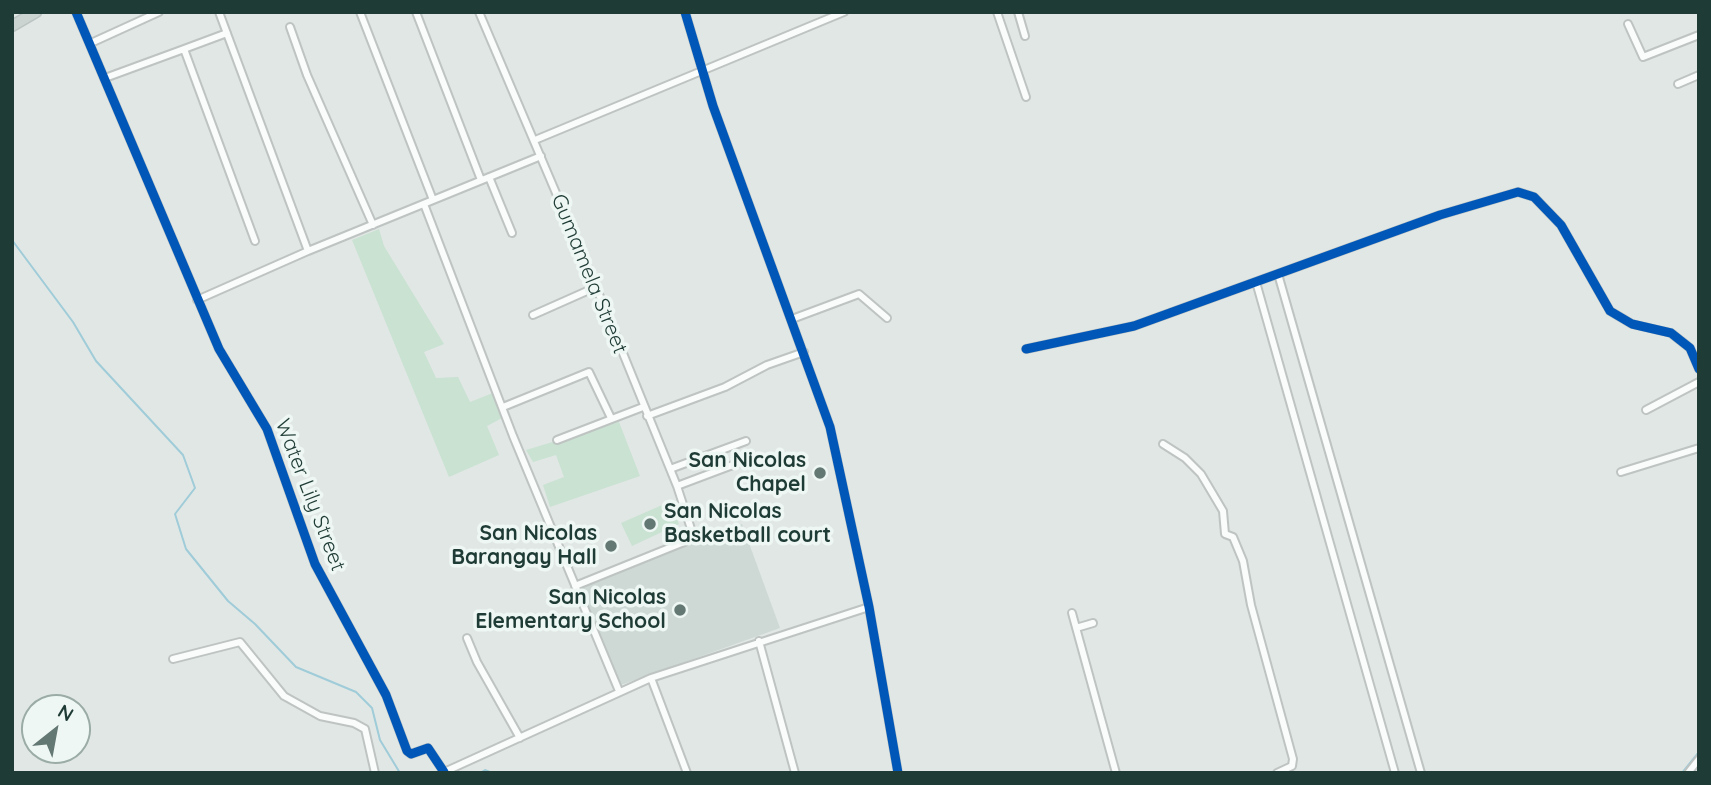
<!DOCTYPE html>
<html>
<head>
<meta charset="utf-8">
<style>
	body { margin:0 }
	#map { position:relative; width:1711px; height:785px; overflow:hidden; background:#e1e7e5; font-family:Quicksand,sans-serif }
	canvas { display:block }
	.frame { position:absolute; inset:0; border:14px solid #1f3b35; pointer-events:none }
	.north { position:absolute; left:21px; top:694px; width:70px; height:70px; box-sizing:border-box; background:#eef7f3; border:2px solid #9baca7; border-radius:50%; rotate:31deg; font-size:19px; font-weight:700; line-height:28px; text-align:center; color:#1f3b35 }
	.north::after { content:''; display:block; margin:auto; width:24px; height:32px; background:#637773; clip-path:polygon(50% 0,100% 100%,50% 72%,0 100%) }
</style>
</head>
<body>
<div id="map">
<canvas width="1711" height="785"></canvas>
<div class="frame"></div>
<div class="north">N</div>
</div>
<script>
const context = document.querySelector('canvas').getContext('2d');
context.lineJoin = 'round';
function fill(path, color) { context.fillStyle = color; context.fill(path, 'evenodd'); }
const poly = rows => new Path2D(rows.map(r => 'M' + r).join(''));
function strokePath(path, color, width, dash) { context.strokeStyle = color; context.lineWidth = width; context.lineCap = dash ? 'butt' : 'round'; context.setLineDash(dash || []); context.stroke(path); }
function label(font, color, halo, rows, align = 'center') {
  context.font = font + ' Quicksand,sans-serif'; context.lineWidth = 7; context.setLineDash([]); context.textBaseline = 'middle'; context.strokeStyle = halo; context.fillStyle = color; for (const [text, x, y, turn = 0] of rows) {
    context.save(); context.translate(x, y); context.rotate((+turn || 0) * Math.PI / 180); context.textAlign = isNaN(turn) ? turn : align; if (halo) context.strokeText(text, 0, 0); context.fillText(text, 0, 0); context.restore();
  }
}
const built = poly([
	[742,524,780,628,618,686,579,593,581,586]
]);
const green = poly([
	[379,229,384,246,444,344,424,352,436,378,458,377,470,402,493,393,502,418,487,426,499,455,449,477,352,240],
	[619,422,640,476,550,507,543,485,564,477,556,455,533,462,526,450],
	[669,502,679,524,632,546,621,523]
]);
const stream = poly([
	[12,240,73,322,96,361,183,455,195,488,175,514,186,549,228,601,255,624,296,667,356,692,372,708,380,740,400,773],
	[480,773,485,770,492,773],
	[1682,773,1699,752]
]);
const minor = poly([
	[76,12,219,349,267,429,315,564,386,695,407,751,411,754,428,748,444,772],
	[219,12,308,251],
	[360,12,433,200],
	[416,12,481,180],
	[479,12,596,287,677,486,694,538,575,586],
	[685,12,713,106,830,427,869,607,898,773],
	[997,12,1026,97],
	[1018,12,1025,36],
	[1628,24,1643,57,1699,35],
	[290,27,307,75,373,225],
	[91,43,159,12],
	[184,49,227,33],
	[105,78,184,49,255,241],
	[1678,84,1699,75],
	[535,140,844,12],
	[489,177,512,233],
	[424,204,513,436,619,691],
	[1278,274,1421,773],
	[1256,282,1395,773],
	[197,300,308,251,541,156],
	[533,315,596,287],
	[792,319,859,294,887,318],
	[1026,349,1134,326,1440,215,1518,192,1534,197,1561,225,1610,311,1632,324,1671,333,1690,348,1699,369],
	[503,407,589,372,611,418],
	[1646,410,1699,382],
	[647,416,725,387,767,365,804,352],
	[557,440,643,407],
	[1163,444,1185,458,1201,474,1223,511,1225,534,1233,537,1243,561,1251,605,1293,759,1292,766,1277,773],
	[670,469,746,441],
	[1621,472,1699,448],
	[677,486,746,460],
	[1072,613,1116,773],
	[1076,628,1093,623],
	[467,638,477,662,520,738],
	[759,641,795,773],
	[173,659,240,642,284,696,320,716,354,723,365,729,375,773],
	[651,678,687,773],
	[442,773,651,678,869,607],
	[1688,773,1699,759]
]);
const primary = poly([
	[12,26,36,12]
]);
const cycleway = poly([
	[76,12,219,349,267,429,315,564,386,695,407,751,411,754,428,748,444,772],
	[685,12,713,106,830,427,869,607,898,773],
	[1026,349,1134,326,1440,215,1518,192,1534,197,1561,225,1610,311,1632,324,1671,333,1690,348,1699,369]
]);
const markers = [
	[820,473,7,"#637773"],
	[650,524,7,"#637773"],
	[611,546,7,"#637773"],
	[680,610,7,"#637773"]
];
const streetNames = [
	["Gumamela Street",589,274,68],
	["Water Lily Street",310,495,69]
];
const poiNames = [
	["San Nicolas",806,461],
	["Chapel",806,485],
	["San Nicolas",664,512,"left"],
	["Basketball court",664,536,"left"],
	["San Nicolas",597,534],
	["Barangay Hall",597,558],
	["San Nicolas",666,598],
	["Elementary School",666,622]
];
fill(built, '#ced9d5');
fill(green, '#c9e2d2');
strokePath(stream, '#9fccd8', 2);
strokePath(minor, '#bec4c2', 10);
strokePath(primary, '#bbc4c2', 13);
strokePath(minor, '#fafbfb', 6);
strokePath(primary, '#ccd4d2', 10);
strokePath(cycleway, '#0057b8', 9);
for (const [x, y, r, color] of markers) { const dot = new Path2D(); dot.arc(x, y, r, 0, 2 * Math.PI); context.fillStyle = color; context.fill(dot); strokePath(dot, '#eef7f3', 2.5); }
label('21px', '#1f3b35', '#eef7f3', streetNames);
label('bold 21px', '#1f3b35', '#eef7f3', poiNames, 'right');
</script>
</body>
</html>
